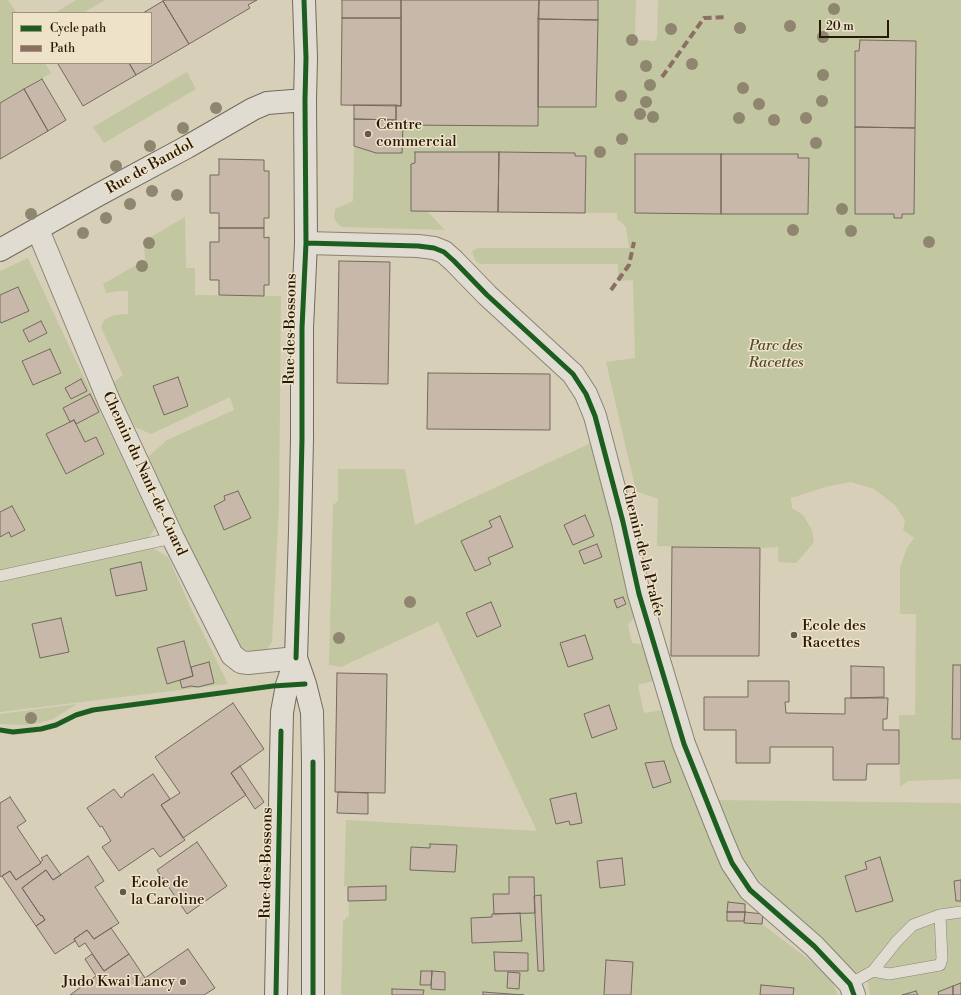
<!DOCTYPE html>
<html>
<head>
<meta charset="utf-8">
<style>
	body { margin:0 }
	#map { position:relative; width:961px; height:995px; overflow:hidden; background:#d8cfb9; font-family:"Libre Bodoni",serif }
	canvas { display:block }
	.legend { position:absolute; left:12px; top:12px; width:140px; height:52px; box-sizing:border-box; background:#eee3c9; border:1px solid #9f927c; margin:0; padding:5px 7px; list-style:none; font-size:12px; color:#281808 }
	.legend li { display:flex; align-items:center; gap:8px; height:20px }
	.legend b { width:20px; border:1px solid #9f927c }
	.scale { position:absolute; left:819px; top:20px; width:70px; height:18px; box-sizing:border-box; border:2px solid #281808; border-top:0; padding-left:5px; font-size:12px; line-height:14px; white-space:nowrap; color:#281808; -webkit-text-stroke:3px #eee3c9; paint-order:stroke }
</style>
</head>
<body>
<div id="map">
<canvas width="961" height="995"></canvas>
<ul class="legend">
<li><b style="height:5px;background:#1b5e20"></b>Cycle path</li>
<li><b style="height:5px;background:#8d6e63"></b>Path</li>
</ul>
<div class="scale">20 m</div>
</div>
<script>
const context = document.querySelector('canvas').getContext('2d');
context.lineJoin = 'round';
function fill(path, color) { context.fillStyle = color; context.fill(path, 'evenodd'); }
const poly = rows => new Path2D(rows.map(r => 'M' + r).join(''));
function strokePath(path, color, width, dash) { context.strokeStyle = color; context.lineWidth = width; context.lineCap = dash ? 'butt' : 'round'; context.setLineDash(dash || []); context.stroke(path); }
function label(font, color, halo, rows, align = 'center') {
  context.font = font + ' "Libre Bodoni",serif'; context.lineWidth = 3; context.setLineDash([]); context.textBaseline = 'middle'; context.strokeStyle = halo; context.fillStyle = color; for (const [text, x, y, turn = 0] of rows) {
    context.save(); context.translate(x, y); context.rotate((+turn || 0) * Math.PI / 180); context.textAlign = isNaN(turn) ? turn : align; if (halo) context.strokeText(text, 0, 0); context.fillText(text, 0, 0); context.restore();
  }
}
const green = poly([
	[0,0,8,0,17,13,13,13,13,63,45,63,51,73,0,103],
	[76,0,105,0,83,13,55,13],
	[598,0,636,0,635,37,639,40,654,41,657,38,658,0,961,0,961,665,953,665,952,739,961,739,961,779,908,781,900,787,899,715,915,715,916,614,900,614,900,567,907,548,914,538,903,530,905,520,895,505,874,489,851,482,829,486,791,498,792,508,803,515,812,530,814,542,796,563,778,562,778,547,760,548,657,546,658,499,636,491,606,362,635,358,633,280,618,281,618,264,480,264,475,260,472,251,478,248,629,248,626,227,617,219,617,213,585,213,586,157,499,152,415,152,415,163,411,164,411,211,427,211,445,230,342,227,337,223,334,218,335,209,353,201,354,146,376,153,403,125,537,126,538,107,596,107],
	[860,40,915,41,914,214,855,214,855,127],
	[635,154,797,154,798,158,809,158,808,214,635,213],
	[187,72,196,89,104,143,93,127],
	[185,217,186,268,195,268,195,295,281,296,279,506,272,642,266,650,256,652,244,649,235,641,148,457,167,440,234,410,230,397,151,434,135,427,113,383,123,375,101,327,104,320,114,315,128,314,128,291,119,291,106,293,103,284,145,260,144,241],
	[28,258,61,329,155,528,149,538,0,570,0,271],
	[593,442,636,616,628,625,632,643,645,645,654,681,638,685,644,713,664,710,714,846,731,882,746,896,745,913,763,914,762,924,829,975,838,995,341,995,343,921,349,916,348,887,344,886,346,820,537,831,438,622,341,667,329,665,333,505,338,501,338,469,405,469,415,525],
	[153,548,168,557,194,615,228,684,0,712,0,580],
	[77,704,53,719,39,723,23,725,0,724,0,714],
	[713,800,961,803,961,995,870,995,868,983,776,901,750,868,727,831]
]);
const building = poly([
	[165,0,257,0,248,5,250,8,189,44,163,1,165,0],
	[342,0,401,0,401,18,342,18,342,0],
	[401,0,539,0,538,126,396,125,396,105,401,106,401,0],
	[539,0,598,0,598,20,538,19,539,0],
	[163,1,189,44,136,75,129,63,151,63,151,13,143,13,163,1],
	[342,18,401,18,401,106,341,105,342,18],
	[538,19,598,20,596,107,538,107,538,19],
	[860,40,916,41,915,128,855,127,855,51,859,51,860,40],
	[60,63,129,63,136,75,83,106,58,64,60,63],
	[42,79,66,120,48,131,24,89,42,79],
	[24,89,48,131,0,159,0,103,24,89],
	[354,105,396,105,396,120,354,119,354,105],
	[354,119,396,120,396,125,403,125,402,153,376,153,354,146,354,119],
	[855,127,915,128,914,214,902,214,902,218,894,218,894,214,855,214,855,127],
	[415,152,499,152,498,212,411,211,411,164,415,163,415,152],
	[499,152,575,153,575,156,586,156,585,213,498,212,499,152],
	[635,154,721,154,721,214,635,213,635,154],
	[721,154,798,154,798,158,809,158,808,214,721,214,721,154],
	[219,159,264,160,264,171,269,171,269,218,264,218,264,228,219,228,219,213,210,213,210,175,219,175,219,159],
	[219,228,264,228,264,238,269,237,269,285,264,285,264,296,219,295,219,280,210,280,210,242,219,242,219,228],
	[339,261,390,262,388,384,337,383,339,261],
	[18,287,29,311,1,323,0,321,0,295,18,287],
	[41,321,47,333,29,342,23,330,41,321],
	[50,349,61,373,33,385,22,361,50,349],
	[428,373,550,374,550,430,427,429,428,373],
	[178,377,188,406,164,415,153,386,178,377],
	[81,379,87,391,71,399,65,388,81,379],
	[90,394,99,412,76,424,74,420,70,422,63,408,90,394],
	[74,420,85,442,96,437,104,454,66,474,46,434,74,420],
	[238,491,251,518,224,530,214,506,225,500,224,496,238,491],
	[12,506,25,530,11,537,9,532,0,537,0,512,12,506],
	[585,515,594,536,573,545,564,525,585,515],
	[500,516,513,547,488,558,491,564,475,571,461,541,492,527,489,521,500,516],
	[597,544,602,557,584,564,579,551,597,544],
	[672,547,760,548,759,656,671,656,672,547],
	[141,562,147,590,116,596,110,569,141,562],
	[623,597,626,604,617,608,614,600,623,597],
	[491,602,501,626,477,637,466,613,491,602],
	[61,618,69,652,40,658,32,624,61,618],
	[585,635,593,659,568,667,560,643,585,635],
	[184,641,193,676,167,684,157,648,184,641],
	[209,662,214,683,198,687,191,686,182,688,180,680,193,676,191,667,209,662],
	[953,665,961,665,961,739,952,739,953,665],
	[851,666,884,667,884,697,851,698,851,666],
	[337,673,387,674,385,793,335,792,337,673],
	[748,681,789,681,789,702,785,702,786,713,845,714,845,698,888,698,887,719,883,719,883,730,899,730,899,764,867,764,866,780,833,780,833,747,770,747,770,763,736,763,736,730,704,730,704,697,748,697,748,681],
	[233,703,264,749,231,773,246,795,183,838,161,805,180,793,155,757,233,703],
	[609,705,617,729,592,738,584,714,609,705],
	[664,761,671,782,653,788,645,763,664,761],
	[240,766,264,802,255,809,231,773,240,766],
	[153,774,170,799,161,805,185,840,160,857,153,848,119,871,102,847,111,841,102,826,100,827,87,808,114,789,121,798,125,795,124,794,153,774],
	[338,792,368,793,368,814,337,813,338,792],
	[576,793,582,823,570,825,569,821,556,824,550,799,576,793],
	[10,797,26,821,17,827,41,863,16,880,10,871,0,877,0,803,10,797],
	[197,842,227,886,187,914,157,870,197,842],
	[430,844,457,845,455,872,410,870,411,847,430,848,430,844],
	[47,855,61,875,53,880,46,870,22,888,41,916,42,915,45,920,36,926,2,876,10,871,16,880,41,863,40,862,43,860,41,858,47,855],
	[88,856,104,881,95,887,119,923,94,939,87,930,74,939,75,941,55,954,36,926,45,920,42,915,41,916,22,888,46,870,53,880,88,856],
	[880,857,893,901,856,912,845,876,867,869,865,862,880,857],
	[622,858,625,885,600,888,597,861,622,858],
	[509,877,534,877,535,913,494,914,493,894,509,894,509,877],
	[961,880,961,901,956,901,954,881,961,880],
	[386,886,386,900,348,901,348,887,386,886],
	[541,895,544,971,538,971,534,896,541,895],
	[728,902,745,904,745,912,727,912,728,902],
	[727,912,745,912,744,921,727,921,727,912],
	[745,912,763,914,762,924,744,923,745,912],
	[520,913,522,941,472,943,471,918,492,917,492,914,520,913],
	[111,928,129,954,104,971,85,943,79,947,74,939,87,930,94,939,111,928],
	[188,949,215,988,204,995,70,995,96,976,85,959,92,954,104,971,129,954,145,978,188,949],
	[494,952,528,953,528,971,495,971,494,952],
	[606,960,633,962,631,995,604,995,606,960],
	[421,971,432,971,431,985,420,985,421,971],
	[432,971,445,972,445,990,431,989,432,971],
	[508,972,520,973,519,989,507,988,508,972],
	[961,983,961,995,953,995,953,986,961,983],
	[761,985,794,988,793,995,760,995,761,985],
	[953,986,953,995,939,995,938,992,953,986],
	[392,989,424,990,423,995,392,995,392,989],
	[916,991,918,995,902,995,916,991],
	[483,992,524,995,483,995,483,992]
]);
const lane = poly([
	[0,576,173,538],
	[873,971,889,974,940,965,942,959,940,915],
	[850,984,873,971,897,941,913,925,940,915,961,912]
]);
const street = poly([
	[38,230,109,401,173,538,232,655,241,662,248,663,296,658],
	[306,243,418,246,434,248,444,252,454,261,487,295,573,374,586,394,595,416,623,522,639,594,684,744,721,837,732,863,750,890,814,946,850,984,854,995]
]);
const secondary = poly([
	[0,250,98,195,187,147,253,109,267,103,305,100],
	[296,658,305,684,312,712,313,762,313,995],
	[276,995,282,712,287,685,296,658,300,531,302,439,302,328,306,243,305,100,306,58,304,0]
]);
const quiet = poly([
	[662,77,704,18,727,17],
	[611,290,629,265,634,242]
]);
const cycleway = poly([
	[306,243,418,246,434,248,444,252,454,261,487,295,573,374,586,394,595,416,623,522,639,594,684,744,721,837,732,863,750,890,814,946,850,984,854,995],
	[296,658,300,531,302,439,302,328,306,243,305,100,306,58,304,0],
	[0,730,13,732,41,729,56,725,76,715,93,710,273,686,305,684],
	[276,995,281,731],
	[313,995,313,762]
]);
const trees = [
	[834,9],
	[790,26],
	[740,28],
	[671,29],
	[823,37],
	[632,40],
	[692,64],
	[646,66],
	[823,75],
	[650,85],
	[743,88],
	[621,96],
	[822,101],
	[646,102],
	[759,104],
	[216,108],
	[640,114],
	[653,117],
	[739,118],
	[806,118],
	[774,120],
	[183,128],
	[622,139],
	[816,143],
	[150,146],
	[600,152],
	[116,166],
	[152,191],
	[177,195],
	[130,204],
	[842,209],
	[31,214],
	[106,218],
	[793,230],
	[851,231],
	[83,233],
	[929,242],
	[149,243],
	[142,266],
	[410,602],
	[339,638],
	[31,718]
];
const markers = [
	[368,134,4,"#665846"],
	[794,635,4,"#665846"],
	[123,892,4,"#665846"],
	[183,982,4,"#665846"]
];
const poiNames = [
	["Centre",376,125],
	["commercial",376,142],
	["Ecole des",802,626],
	["Racettes",802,643],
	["Ecole de",131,883],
	["la Caroline",131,900],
	["Judo Kwai Lancy",175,982,"right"]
];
const streetNames = [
	["Rue de Bandol",150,167,-29],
	["Rue des Bossons",291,329,-89],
	["Chemin du Nant-de-Cuard",144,474,65],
	["Chemin de la Pralée",642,551,76],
	["Rue des Bossons",267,863,-89]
];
const parkNames = [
	["Parc des",776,346],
	["Racettes",776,363]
];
fill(green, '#c2c6a1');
fill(building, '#c7b8aa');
strokePath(building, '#726a5d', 1);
strokePath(lane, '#8a8375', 12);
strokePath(street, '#8a8375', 24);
strokePath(secondary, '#726a5d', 24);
strokePath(lane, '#e0dcd1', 11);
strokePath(street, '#e0dcd1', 22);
strokePath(secondary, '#e0dcd1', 22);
strokePath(quiet, '#8d6e63', 4, [8, 4]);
strokePath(cycleway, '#1b5e20', 5);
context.fillStyle = '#8e866e';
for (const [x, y] of trees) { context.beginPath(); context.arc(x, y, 6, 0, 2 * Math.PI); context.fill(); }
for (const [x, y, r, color] of markers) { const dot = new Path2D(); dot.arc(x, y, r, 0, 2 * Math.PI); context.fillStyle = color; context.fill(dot); strokePath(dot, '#eee3c9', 1.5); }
label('15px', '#281808', '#eee3c9', poiNames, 'left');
label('15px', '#281808', '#eee3c9', streetNames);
label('italic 15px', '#514a30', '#eee3c9', parkNames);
</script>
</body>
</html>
